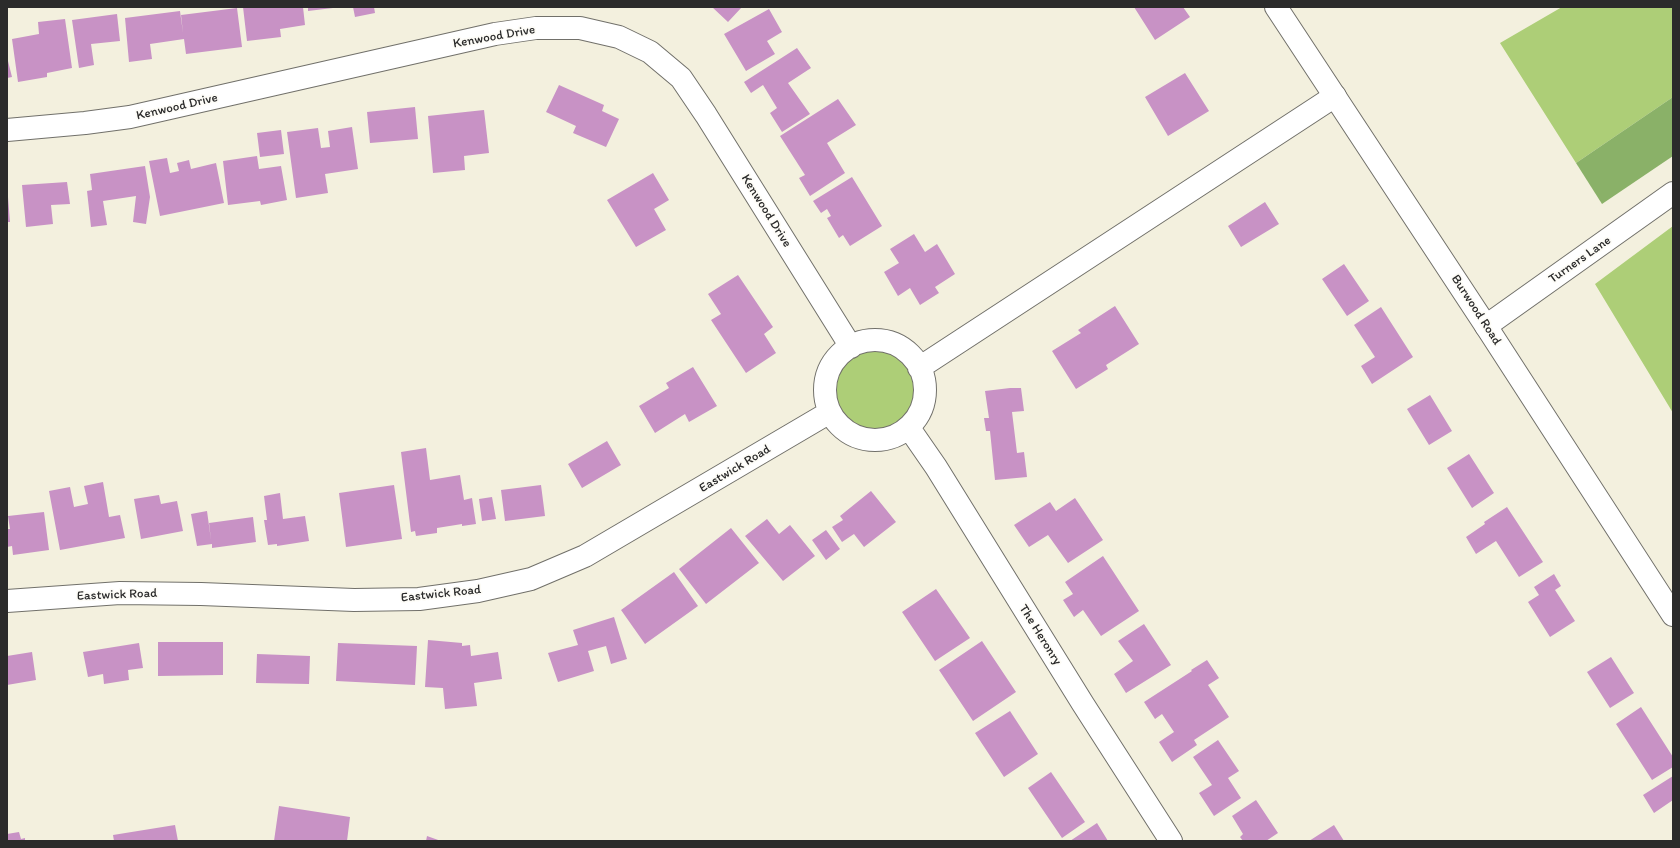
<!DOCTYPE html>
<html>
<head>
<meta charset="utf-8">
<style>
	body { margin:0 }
	#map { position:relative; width:1680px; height:848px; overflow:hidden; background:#f3f0de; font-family:Itim,sans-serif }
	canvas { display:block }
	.frame { position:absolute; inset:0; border:8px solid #2b2b2b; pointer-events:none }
</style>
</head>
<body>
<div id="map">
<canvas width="1680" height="848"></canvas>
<div class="frame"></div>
</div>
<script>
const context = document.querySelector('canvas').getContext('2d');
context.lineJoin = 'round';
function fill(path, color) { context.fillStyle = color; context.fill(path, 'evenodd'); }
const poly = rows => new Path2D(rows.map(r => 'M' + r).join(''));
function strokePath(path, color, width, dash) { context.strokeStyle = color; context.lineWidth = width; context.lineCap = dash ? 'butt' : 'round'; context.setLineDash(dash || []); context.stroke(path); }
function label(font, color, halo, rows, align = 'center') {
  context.font = font + ' Itim,sans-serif'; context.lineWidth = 3.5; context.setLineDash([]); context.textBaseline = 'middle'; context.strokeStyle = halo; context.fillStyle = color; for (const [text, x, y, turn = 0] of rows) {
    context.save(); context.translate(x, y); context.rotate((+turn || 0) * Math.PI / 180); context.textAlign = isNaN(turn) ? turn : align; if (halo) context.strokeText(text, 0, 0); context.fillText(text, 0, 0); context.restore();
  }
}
const green = poly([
	[1562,7,1673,7,1673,97,1576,163,1500,43],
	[1673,226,1673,413,1595,284],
	[874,348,896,351,910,370,917,391,911,411,897,426,869,432,849,425,836,408,832,387,838,367,852,355]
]);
const forest = poly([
	[1673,97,1673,156,1602,204,1576,163]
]);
const building = poly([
	[243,7,303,7,305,25,280,29,281,37,247,41],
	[308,7,333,7,333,8,308,11],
	[353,7,374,7,375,13,355,17],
	[712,7,742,7,728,22],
	[1134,7,1183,7,1190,17,1155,40],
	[237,8,242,47,186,54,184,39,150,44,152,59,129,62,125,18,180,11,183,33,181,15],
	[769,9,782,32,767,41,775,54,746,71,724,34],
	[117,14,120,41,91,44,94,65,79,68,72,20],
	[65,19,72,68,47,73,47,77,18,82,12,39,39,34,38,22],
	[797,48,811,68,788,83,810,114,782,132,770,113,777,108,763,85,751,93,744,82],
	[7,57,12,77,7,78],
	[1185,73,1209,111,1168,136,1145,97],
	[559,85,604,105,602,111,619,119,606,147,573,133,576,126,546,112],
	[838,99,856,125,827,143,845,173,810,196,799,178,805,175,780,136],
	[415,107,418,139,370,143,367,112],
	[484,110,489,153,464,156,465,170,433,173,428,116],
	[352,127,358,169,325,174,328,193,296,198,287,132,318,128,321,148,330,147,328,131],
	[281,130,284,154,260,157,257,133],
	[257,156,259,169,281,166,287,200,261,205,260,201,228,205,223,161],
	[167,158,170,173,179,171,177,163,189,160,191,169,216,163,224,203,160,216,149,161],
	[145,166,150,197,146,224,133,222,136,196,103,201,107,225,91,227,87,191,92,190,90,174],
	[653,173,669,200,654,209,666,230,636,247,607,200],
	[852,177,882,226,850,246,843,235,839,238,827,218,831,216,827,209,821,213,813,201],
	[67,182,70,204,51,205,53,224,26,227,22,185],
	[7,197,8,197,10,222,7,222],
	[1265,202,1279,224,1241,247,1228,226],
	[914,234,925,252,937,244,955,274,935,287,939,293,920,305,910,288,898,296,884,272,899,263,890,249],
	[1344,264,1369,301,1347,316,1322,279],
	[738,275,773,327,764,334,776,353,746,373,711,320,721,314,708,294],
	[1115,306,1139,344,1106,365,1108,369,1076,389,1052,351,1081,333,1078,330],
	[1381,307,1413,357,1372,384,1361,366,1375,357,1354,325],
	[693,367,717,406,689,422,685,414,655,433,639,406,669,388,666,383],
	[1010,388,1021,388,1024,411,1012,412,1017,453,1024,452,1027,477,995,480,990,431,986,431,984,418,989,418,985,391],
	[1430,395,1452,431,1429,445,1407,409],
	[607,441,621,465,582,488,568,464],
	[426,448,430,480,460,475,464,500,472,498,476,524,462,526,462,524,437,528,437,533,416,536,415,531,411,532,401,452],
	[1469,454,1494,493,1472,508,1447,468],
	[103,482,109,517,120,515,125,538,60,550,49,491,70,487,74,507,88,504,84,486],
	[394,485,402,539,346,547,339,493],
	[541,485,545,516,505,521,501,490],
	[871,491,896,522,864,547,854,534,842,542,832,527,843,520,840,516],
	[280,493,283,519,305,516,309,541,277,546,277,544,268,545,264,520,267,520,264,496],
	[159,495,161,504,177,501,183,531,141,539,134,499],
	[492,497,496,519,482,521,479,499],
	[1075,498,1103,540,1068,563,1048,535,1029,547,1014,525,1050,502,1056,511],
	[1507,507,1543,562,1519,577,1496,541,1476,554,1466,537,1485,524,1484,522],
	[207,511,211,540,209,523,253,517,256,542,212,548,212,544,197,546,191,514],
	[44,512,49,550,13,555,12,546,7,547,7,529,10,529,8,516],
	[767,519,779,534,790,525,815,556,783,581,745,536],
	[731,528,759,563,706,604,679,569],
	[826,530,840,549,826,560,812,540],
	[1103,556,1139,611,1101,636,1083,610,1074,617,1063,600,1073,594,1065,582],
	[674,572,698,606,645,644,621,610],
	[1554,574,1561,586,1555,590,1575,621,1550,637,1528,602,1539,595,1534,587],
	[936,589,970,638,935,661,902,612],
	[614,617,627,659,611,664,606,646,588,651,594,671,558,682,548,653,578,645,573,630],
	[1144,624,1171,665,1126,693,1114,674,1133,661,1118,641],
	[428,640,462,643,462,646,470,645,471,656,498,652,502,679,474,683,477,706,445,709,443,688,425,687],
	[982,641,1016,692,973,721,939,670],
	[158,642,223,642,223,675,158,676],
	[139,643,143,668,128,670,129,680,104,684,103,674,88,677,83,652],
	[338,643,417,646,415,685,336,681],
	[32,652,36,680,7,685,7,656],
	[257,654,310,656,309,684,256,683],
	[1611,657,1634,693,1610,708,1587,672],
	[1207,660,1219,678,1208,685,1229,717,1194,740,1197,745,1172,762,1159,742,1174,732,1162,714,1155,719,1144,702,1192,671,1191,670],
	[1641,707,1673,757,1673,767,1652,780,1616,724],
	[1010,711,1038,754,1004,777,975,733],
	[1218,740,1239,771,1228,778,1241,798,1214,816,1199,793,1212,785,1193,757],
	[1051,772,1085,822,1062,838,1028,788],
	[1673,776,1673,800,1654,813,1643,795],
	[1256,800,1278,833,1266,841,1243,841,1240,837,1243,834,1232,816],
	[279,806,350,817,347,841,274,841],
	[1097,823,1108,841,1070,841],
	[175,825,178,841,114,841,113,835],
	[1334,825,1344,841,1309,841],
	[19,832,21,839,25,838,25,841,7,841,7,834],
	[427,836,441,841,426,841]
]);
const minor = poly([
	[7,130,85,123,130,117,495,34,536,28,580,28,619,37,650,52,681,78,706,115,851,347],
	[1486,326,1673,193],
	'825 390a50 50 0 1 1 100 0a50 50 0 1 1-100 0Z',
	[919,368,1335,96],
	[909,428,936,467,1083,704,1171,841],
	[7,601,120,593,201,594,354,600,419,599,478,591,531,579,585,556,830,412]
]);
const tertiary = poly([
	[1276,7,1486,326,1673,615]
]);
const streetNames = [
	["Kenwood Drive",494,37,-10],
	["Kenwood Drive",177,107,-13],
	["Kenwood Drive",766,211,58],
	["Turners Lane",1580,260,-35],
	["Burwood Road",1476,310,57],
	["Eastwick Road",735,469,-31],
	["Eastwick Road",441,594,-6],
	["Eastwick Road",117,595,-2],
	["The Heronry",1040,635,58]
];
fill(green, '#adce77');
fill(forest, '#8ab168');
fill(building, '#c892c5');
strokePath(minor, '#71706a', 24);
strokePath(tertiary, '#71706a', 24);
strokePath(minor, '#fff', 22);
strokePath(tertiary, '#fff', 22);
label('13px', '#2b2b2b', '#fdfcf7', streetNames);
</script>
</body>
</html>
